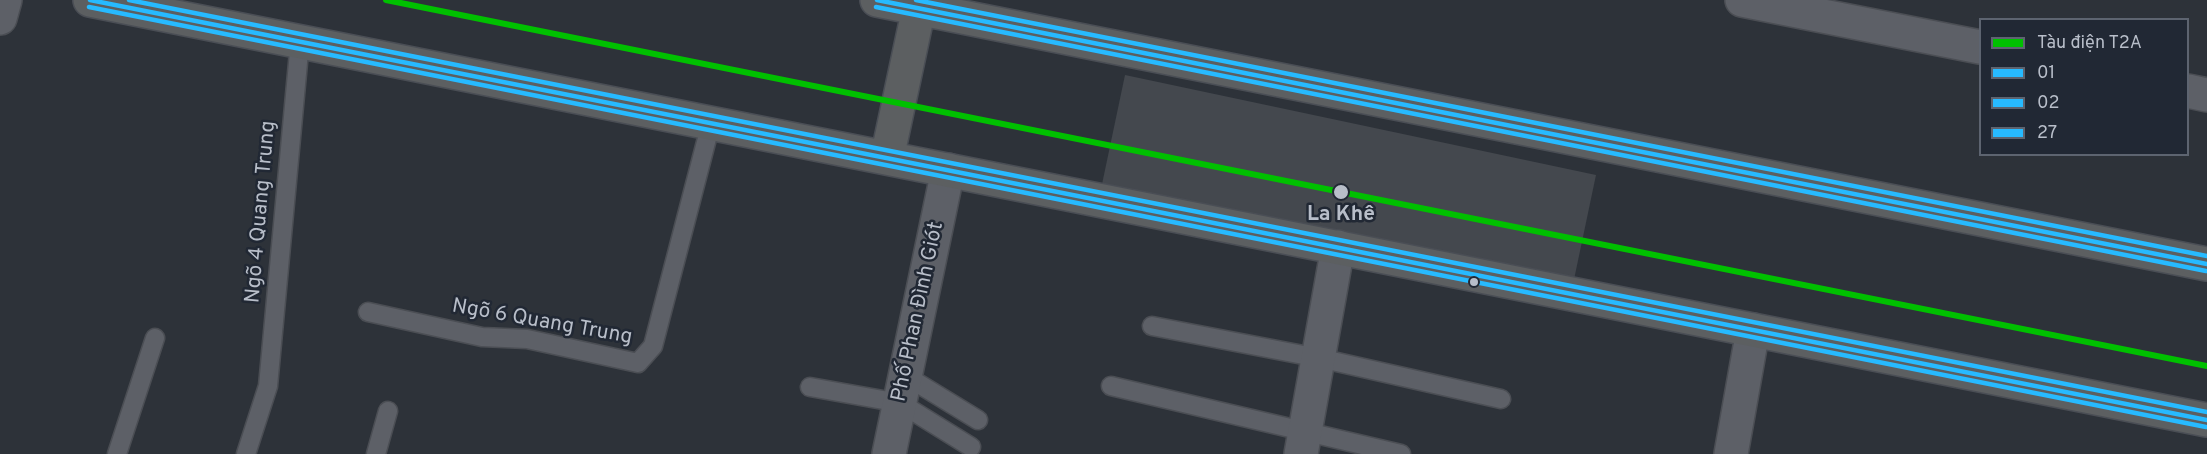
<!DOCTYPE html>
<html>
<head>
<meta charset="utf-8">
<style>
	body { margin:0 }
	#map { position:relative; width:2207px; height:454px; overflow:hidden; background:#2d3239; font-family:Overpass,sans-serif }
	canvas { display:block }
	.legend { position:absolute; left:1979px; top:18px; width:210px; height:138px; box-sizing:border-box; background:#212834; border:2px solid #5d6470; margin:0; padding:8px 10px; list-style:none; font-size:18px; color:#b8bec9 }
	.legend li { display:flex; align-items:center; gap:12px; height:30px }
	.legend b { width:30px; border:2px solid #5d6470 }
</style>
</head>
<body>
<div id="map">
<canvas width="2207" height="454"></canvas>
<ul class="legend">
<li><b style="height:8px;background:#00c000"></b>Tàu điện T2A</li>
<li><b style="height:8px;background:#27baff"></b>01</li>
<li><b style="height:8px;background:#27baff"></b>02</li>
<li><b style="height:8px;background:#27baff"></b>27</li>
</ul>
</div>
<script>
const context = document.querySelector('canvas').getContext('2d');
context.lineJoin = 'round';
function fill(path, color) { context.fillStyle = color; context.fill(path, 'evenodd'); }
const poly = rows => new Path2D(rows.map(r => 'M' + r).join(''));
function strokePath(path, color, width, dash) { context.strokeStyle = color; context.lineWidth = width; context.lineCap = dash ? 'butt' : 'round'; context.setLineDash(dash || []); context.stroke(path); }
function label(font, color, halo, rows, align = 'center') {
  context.font = font + ' Overpass,sans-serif'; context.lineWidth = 5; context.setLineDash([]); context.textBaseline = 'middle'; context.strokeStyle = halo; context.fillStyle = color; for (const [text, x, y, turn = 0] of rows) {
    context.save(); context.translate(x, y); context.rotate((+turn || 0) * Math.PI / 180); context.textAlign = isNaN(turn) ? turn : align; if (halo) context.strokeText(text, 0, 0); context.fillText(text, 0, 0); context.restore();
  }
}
const building = poly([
	[1125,75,1596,175,1572,289,1101,189]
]);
const lane = poly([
	[368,312,482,337,527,339,638,363,653,346,711,123],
	[1152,326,1319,358,1501,399],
	[906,376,978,420],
	[1111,386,1401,454],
	[810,387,900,403,971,447],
	[117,454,155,338],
	[246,454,268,386,300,41],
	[376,454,388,411]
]);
const street = poly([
	[1742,0,1980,47],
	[0,18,5,0],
	[2188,91,2207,95],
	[889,454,948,170],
	[1301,454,1338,247],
	[1731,454,1753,330]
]);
const highway = poly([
	[90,0,2207,420],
	[877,0,2207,264],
	[887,158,919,8]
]);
const bus1 = poly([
	[90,0,2207,420],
	[877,0,2207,264]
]);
const bus2 = poly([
	[89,7,2206,427],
	[876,7,2206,271]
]);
const bus3 = poly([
	[129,0,2207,412],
	[916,0,2207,256]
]);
const metro1 = poly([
	[386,0,2207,366]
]);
const markers = [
	[1341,192,8,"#b8bec9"],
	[1474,282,5,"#b8bec9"]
];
const streetNames = [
	["Ngõ 4 Quang Trung",262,212,-85],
	["Phố Phan Đình Giót",919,312,-78],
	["Ngõ 6 Quang Trung",542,323,10]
];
const stopNames = [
	["La Khê",1341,216]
];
fill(building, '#44484e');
strokePath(lane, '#4b4e54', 21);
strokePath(street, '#4b4e54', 36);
strokePath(highway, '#4a4e55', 36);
strokePath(lane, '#5d6067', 18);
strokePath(street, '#5d6067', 33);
strokePath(highway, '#5c5f61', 33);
strokePath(bus1, '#27baff', 4.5);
strokePath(bus2, '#27baff', 4.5);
strokePath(bus3, '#27baff', 4.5);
strokePath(metro1, '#00c000', 6);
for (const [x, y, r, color] of markers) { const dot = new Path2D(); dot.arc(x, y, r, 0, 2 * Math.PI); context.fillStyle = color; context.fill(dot); strokePath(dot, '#212834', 2); }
label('21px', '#b8bec9', '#212834', streetNames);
label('bold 21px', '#b8bec9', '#212834', stopNames);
</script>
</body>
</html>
